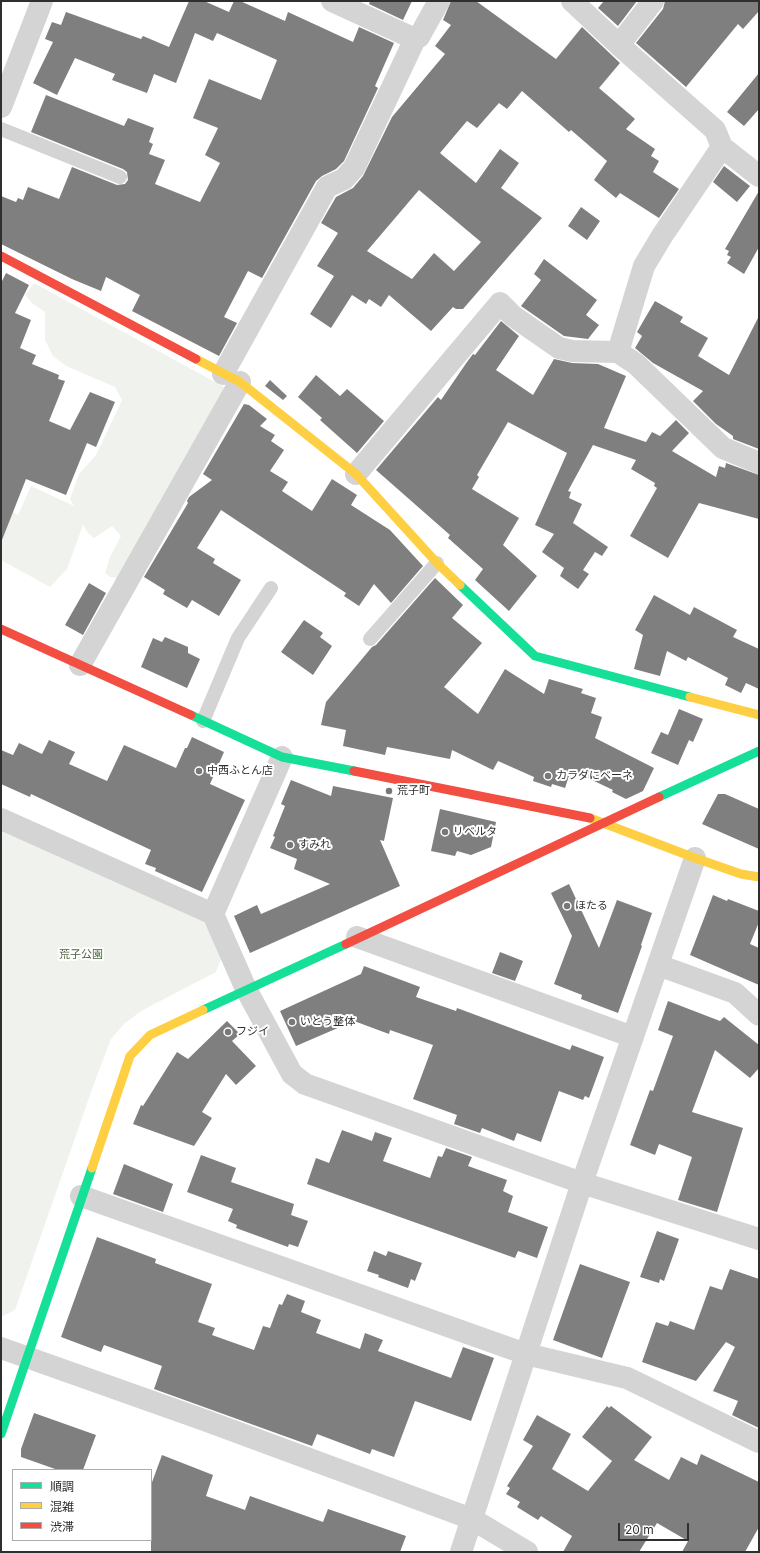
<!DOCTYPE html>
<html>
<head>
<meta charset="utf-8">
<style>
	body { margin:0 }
	#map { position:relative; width:760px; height:1553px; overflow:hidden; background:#fff; font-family:Inter,"Noto Sans JP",sans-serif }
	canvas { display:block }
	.frame { position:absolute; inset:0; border:2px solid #2f2f2f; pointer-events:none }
	.legend { position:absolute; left:12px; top:1469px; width:140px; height:72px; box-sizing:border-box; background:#fff; border:1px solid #acacac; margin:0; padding:5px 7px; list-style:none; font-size:12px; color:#2f2f2f }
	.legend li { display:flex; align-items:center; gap:8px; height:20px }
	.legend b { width:20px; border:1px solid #acacac }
	.scale { position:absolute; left:618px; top:1523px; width:71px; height:18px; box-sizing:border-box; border:2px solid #2f2f2f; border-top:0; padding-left:5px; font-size:12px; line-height:14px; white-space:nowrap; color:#2f2f2f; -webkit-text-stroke:3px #fff; paint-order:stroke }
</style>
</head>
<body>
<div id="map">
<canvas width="760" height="1553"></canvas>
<div class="frame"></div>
<ul class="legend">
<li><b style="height:5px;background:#16e098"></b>順調</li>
<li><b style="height:5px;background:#ffcf43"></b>混雑</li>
<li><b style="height:5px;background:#f24e42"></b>渋滞</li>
</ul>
<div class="scale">20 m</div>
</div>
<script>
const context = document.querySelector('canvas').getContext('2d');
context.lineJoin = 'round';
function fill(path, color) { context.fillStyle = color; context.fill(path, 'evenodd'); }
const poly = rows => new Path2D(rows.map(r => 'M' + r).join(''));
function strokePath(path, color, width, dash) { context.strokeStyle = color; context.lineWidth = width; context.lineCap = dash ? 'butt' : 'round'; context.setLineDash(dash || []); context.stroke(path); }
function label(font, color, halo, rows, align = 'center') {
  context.font = font + ' Inter,"Noto Sans JP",sans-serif'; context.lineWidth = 4; context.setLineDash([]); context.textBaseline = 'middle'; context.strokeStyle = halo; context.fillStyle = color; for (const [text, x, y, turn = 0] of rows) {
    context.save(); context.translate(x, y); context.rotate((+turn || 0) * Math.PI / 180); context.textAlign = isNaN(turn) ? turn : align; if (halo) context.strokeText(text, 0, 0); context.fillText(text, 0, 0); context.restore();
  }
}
const green = poly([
	[34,283,226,388,118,578,110,577,105,573,110,557,121,536,112,526,94,538,87,532,83,525,67,569,50,587,1,560,1,533,11,511,18,515,31,486,74,506,70,499,79,474,96,455,122,400,115,387,66,366,53,356,45,340,45,312,32,303,25,295],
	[1,831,204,922,223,954,216,972,141,1011,124,1024,111,1039,96,1078,15,1310,1,1317]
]);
const building = poly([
	[189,1,204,1,229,12,234,1,240,1,285,21,288,12,353,42,359,27,394,43,375,86,378,88,344,161,336,169,322,176,316,181,262,278,248,271,224,317,237,323,219,356,132,311,140,295,106,277,101,291,72,279,1,244,1,196,16,202,18,198,23,200,28,187,59,199,72,167,117,185,125,184,128,180,127,172,123,169,31,132,46,95,124,126,128,118,154,128,149,142,153,144,149,154,165,160,155,184,200,202,220,163,205,155,218,128,193,118,209,79,261,100,277,60,217,33,213,41,195,33,176,83,154,74,147,93,112,80,115,74,75,58,57,95,33,83,53,42,45,39,52,22,61,25,66,12,141,39,143,36,169,47],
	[370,1,412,1,403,20,369,4],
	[451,1,476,1,556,59,582,27,620,63,599,88,635,119,626,129,655,149,651,156,659,161,653,172,679,189,659,218,620,193,616,198,594,180,607,161,571,130,569,132,522,91,507,109,499,103,477,128,467,121,440,153,476,183,500,149,519,163,501,188,542,218,463,309,456,309,453,307,431,331,389,295,381,307,369,299,366,304,352,295,331,328,310,314,334,276,317,266,338,233,321,223,336,197,353,188,363,176,392,117,445,54,435,46,451,25,443,20],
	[419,190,481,242,454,271,434,253,412,279,367,251],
	[604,1,637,1,618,26,598,8],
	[665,1,759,1,759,11,743,29,738,24,686,87,636,43,663,9],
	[759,73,759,109,744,126,727,112],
	[724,166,750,186,737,202,713,182],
	[759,191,759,247,744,274,727,263,731,257,727,255,729,251,725,249],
	[581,207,600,221,587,240,568,226],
	[544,259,597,300,586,315,599,325,588,339,564,336,521,306,541,280,534,274],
	[6,273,29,285,15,313,31,320,20,348,36,355,32,364,59,375,58,379,65,381,49,421,70,430,90,392,115,402,96,447,87,443,66,495,26,479,2,540,1,283],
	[655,301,683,317,680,322,708,338,698,356,729,375,759,316,759,449,733,439,733,436,716,424,693,401,703,391,653,363,635,348,642,336,637,332],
	[501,321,519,336,496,370,533,395,554,359,572,363,598,364,626,376,604,428,646,442,652,432,660,436,676,420,689,433,672,451,716,477,719,466,725,468,726,463,759,475,759,519,699,503,668,558,630,536,657,488,654,486,655,483,631,469,636,460,593,445,568,491,571,492,569,498,582,504,573,523,608,547,602,556,595,552,583,570,589,574,578,589,560,576,564,568,542,552,554,534,535,525,567,453,508,422,477,475,479,477,472,489,519,518,503,545,537,576,509,611,475,580,483,569,448,538,450,535,376,470,438,397,441,400,467,362,473,354,475,355],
	[316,375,340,396,347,389,384,421,357,453,320,420,322,418,298,397],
	[270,380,287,396,283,400,265,386],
	[244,404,249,405,267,419,260,426,275,435,271,441,284,450,270,471,288,482,282,491,312,511,332,479,357,495,351,505,390,530,423,566,391,603,374,584,359,606,344,596,346,593,221,510,197,548,215,559,213,563,241,580,219,616,192,600,187,608,163,594,165,590,144,577,188,503,187,501,189,497,212,480,203,474],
	[435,578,463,605,452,618,482,643,444,687,478,714,505,669,544,694,549,679,583,689,581,693,596,698,591,713,602,717,595,738,654,768,643,791,626,799,612,792,613,790,571,770,565,788,552,784,551,787,533,781,534,777,498,761,493,770,452,750,450,759,387,747,385,755,343,746,346,730,321,725,326,702,372,647,376,645],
	[89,583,106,593,83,635,65,625],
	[654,595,690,615,694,607,737,630,733,637,759,649,759,689,746,683,741,693,725,685,728,678,688,657,686,661,667,651,660,676,634,669,643,635,635,630],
	[304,620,323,633,320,637,332,646,313,675,281,652],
	[165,637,188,647,188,653,200,659,187,688,141,667,153,638,162,642],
	[679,709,703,719,693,742,689,740,678,765,651,753,661,732,668,735],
	[192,737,224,752,210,784,245,800,202,892,155,871,156,868,145,864,151,850,31,794,30,797,1,784,1,750,13,755,19,743,42,754,49,740,75,752,69,764,107,781,124,745,176,768,185,748,187,748],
	[291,780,331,796,333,786,393,798,384,841,380,840,400,886,250,953,234,916,257,905,261,914,330,884,294,869,297,859,270,848,275,837,273,836,285,806,281,804],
	[718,794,725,794,759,809,759,849,702,824],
	[440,809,496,822,491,847,471,855,457,851,455,856,431,851],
	[569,884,599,948,617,900,652,913,641,945,642,946,618,1013,581,999,582,995,554,984,572,936,551,893],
	[713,895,727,901,728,899,759,911,759,922,750,944,759,948,759,985,690,955],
	[500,952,523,961,515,981,492,973],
	[364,966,420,987,416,997,456,1011,457,1008,570,1050,572,1045,604,1057,589,1098,585,1096,583,1100,559,1091,541,1142,517,1133,514,1141,482,1128,480,1133,454,1124,457,1115,413,1099,433,1045,390,1030,389,1034,354,1021,296,1046,280,1011,361,974],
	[668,1001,720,1021,724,1017,759,1045,759,1068,750,1078,715,1050,692,1112,743,1128,717,1212,678,1200,692,1157,659,1144,655,1155,630,1145,650,1090,653,1091,673,1036,658,1030],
	[227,1021,240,1034,232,1041,256,1066,236,1085,226,1074,202,1112,212,1118,194,1146,133,1124,141,1105,143,1106,177,1052,188,1059],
	[342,1130,372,1141,375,1132,392,1138,383,1161,430,1178,438,1156,442,1157,446,1148,472,1157,468,1166,507,1180,503,1191,513,1196,508,1212,548,1227,537,1258,518,1251,515,1258,307,1184,316,1158,329,1163],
	[201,1155,236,1168,231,1182,294,1204,291,1215,308,1221,298,1247,289,1244,288,1247,236,1228,237,1225,228,1221,233,1209,187,1192],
	[124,1164,173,1184,163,1212,113,1194],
	[657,1231,679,1239,664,1281,660,1279,659,1283,640,1277],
	[97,1237,156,1259,155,1263,212,1284,198,1322,215,1328,212,1335,254,1350,263,1326,270,1328,279,1304,282,1305,287,1294,305,1301,301,1312,321,1320,316,1333,360,1349,365,1333,383,1340,378,1351,451,1378,463,1347,494,1358,471,1421,415,1401,394,1457,372,1449,370,1454,317,1434,312,1446,154,1389,162,1366,104,1345,101,1352,61,1337],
	[374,1251,386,1256,388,1251,422,1263,415,1281,411,1279,408,1288,378,1277,379,1275,367,1271],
	[580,1264,630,1282,602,1358,553,1340],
	[730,1269,759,1279,759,1428,732,1415,738,1401,713,1391,735,1347,726,1342,696,1381,642,1362,656,1322,668,1326,670,1321,694,1330,710,1286,722,1290],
	[607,1406,609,1408,611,1406,652,1437,634,1460,669,1480,681,1457,697,1465,701,1454,759,1482,759,1527,745,1552,682,1552,688,1541,657,1523,639,1552,563,1552,572,1536,541,1516,538,1520,517,1507,520,1502,506,1494,510,1488,507,1486,533,1446,523,1440,537,1415,571,1434,552,1469,588,1491,612,1461,582,1437],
	[34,1413,96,1435,83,1470,58,1470,21,1457,21,1449],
	[162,1455,213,1475,206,1496,245,1510,250,1496,323,1522,328,1509,406,1536,400,1552,151,1552,151,1485]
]);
const lane = poly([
	[1,129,120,177],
	[370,639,437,563],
	[203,721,238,638,271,588]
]);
const street = poly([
	[332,1,415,39],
	[572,1,619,45,715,130,722,147,759,176],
	[619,45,653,1],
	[1,107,42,1],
	[618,352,644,266,662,236,722,147],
	[223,374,327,187,344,179,354,168,415,39,419,37,439,1],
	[356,474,500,303,513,316,559,348,572,351,618,352,636,364,723,448,759,463],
	[80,665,240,382],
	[282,757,213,914,246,989,292,1074,305,1084,582,1183,759,1239],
	[1,819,213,914],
	[357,937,633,1037],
	[658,965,735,993,759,1015],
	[81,1196,526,1354,627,1378,759,1442],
	[1,1348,204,1420,472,1519,527,1552],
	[461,1552,582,1183,695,858]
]);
const fast = poly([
	[460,585,535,656,690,697],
	[191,715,282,757,354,771],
	[659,797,759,751],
	[203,1010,346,944],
	[1,1434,92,1168]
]);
const slow = poly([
	[196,359,240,382,356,474,437,563,460,585],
	[690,697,759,715],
	[590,818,695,858,741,874,759,877],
	[92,1168,130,1056,150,1035,203,1010]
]);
const jam = poly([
	[1,256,196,359],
	[1,629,191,715],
	[354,771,590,818],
	[346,944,659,797]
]);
const markers = [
	[199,771,4,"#787878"],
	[548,776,4,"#787878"],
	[389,791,4,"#787878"],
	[445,832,4,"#787878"],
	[290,845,4,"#787878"],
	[567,906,4,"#787878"],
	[292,1022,4,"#787878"],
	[228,1032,4,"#787878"]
];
const poiNames = [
	["中西ふとん店",207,771],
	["カラダにベーネ",556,776],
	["荒子町",397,791],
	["リベルタ",453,832],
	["すみれ",298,845],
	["ほたる",575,906],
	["いとう整体",300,1022],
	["フジイ",236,1032]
];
const parkNames = [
	["荒子公園",81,955]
];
fill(green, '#f0f3ed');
fill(building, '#7f7f7f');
strokePath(lane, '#d4d4d4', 14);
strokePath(street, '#d4d4d4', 22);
strokePath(fast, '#16e098', 9);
strokePath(slow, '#ffcf43', 9);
strokePath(jam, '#f24e42', 9);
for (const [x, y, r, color] of markers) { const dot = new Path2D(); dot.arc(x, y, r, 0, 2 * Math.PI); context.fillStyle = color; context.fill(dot); strokePath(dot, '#fff', 1.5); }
label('11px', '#2f2f2f', '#fff', poiNames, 'left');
label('11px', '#4e6542', '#fff', parkNames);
</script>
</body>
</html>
